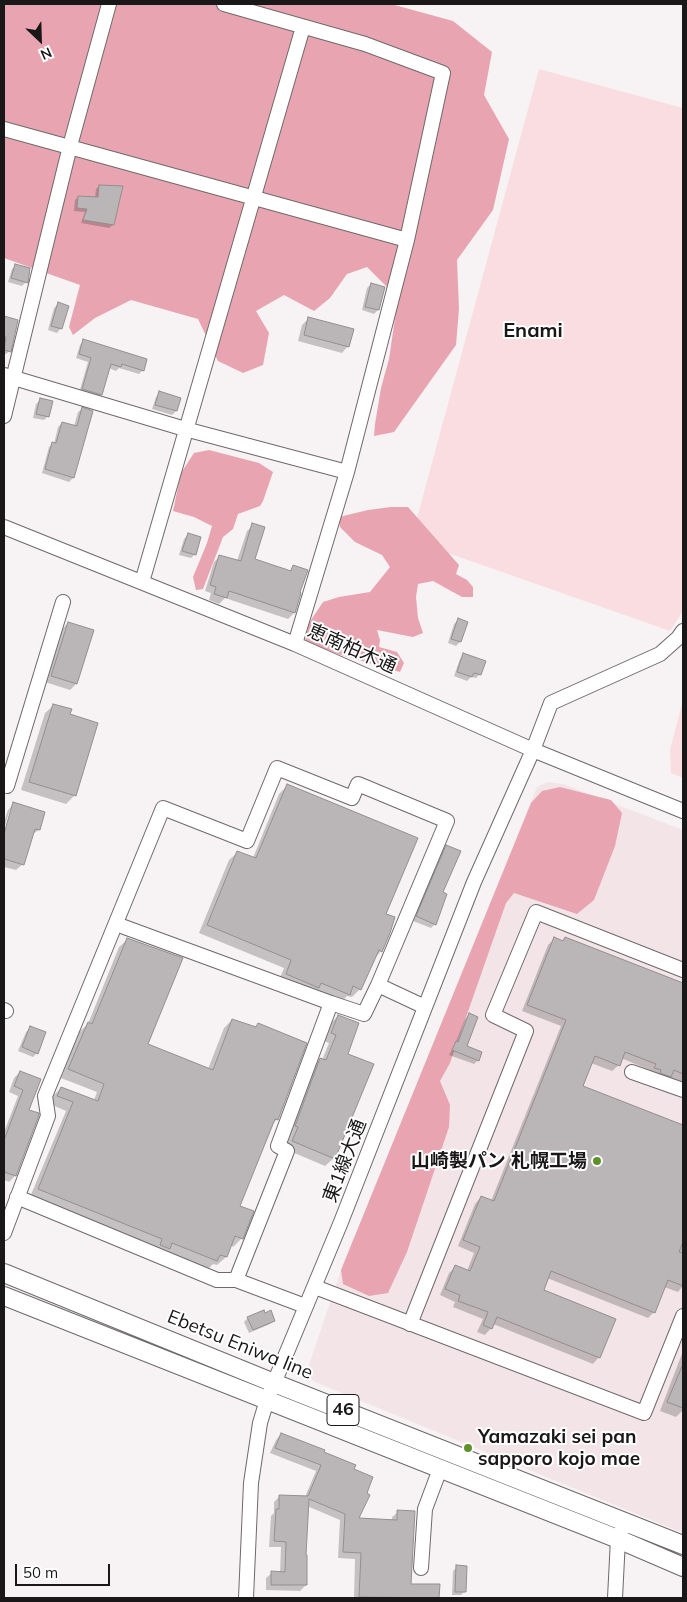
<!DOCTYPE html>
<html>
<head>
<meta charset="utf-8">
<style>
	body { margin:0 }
	#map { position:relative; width:687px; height:1602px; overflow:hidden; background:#f7f2f3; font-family:Mulish,sans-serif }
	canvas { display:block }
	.frame { position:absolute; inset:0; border:5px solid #191717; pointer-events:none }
	.north { position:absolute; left:15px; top:15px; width:50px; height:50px; -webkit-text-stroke:4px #fff; paint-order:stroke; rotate:156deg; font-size:14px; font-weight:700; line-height:20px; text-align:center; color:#191717 }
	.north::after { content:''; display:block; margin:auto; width:18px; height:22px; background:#191717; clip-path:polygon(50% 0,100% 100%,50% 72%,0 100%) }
	.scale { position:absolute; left:15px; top:1564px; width:95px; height:22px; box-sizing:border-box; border:2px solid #191717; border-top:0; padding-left:6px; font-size:15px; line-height:18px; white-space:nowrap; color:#191717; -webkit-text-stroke:4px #fff; paint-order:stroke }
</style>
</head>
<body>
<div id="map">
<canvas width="687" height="1602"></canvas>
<div class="frame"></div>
<div class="north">N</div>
<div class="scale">50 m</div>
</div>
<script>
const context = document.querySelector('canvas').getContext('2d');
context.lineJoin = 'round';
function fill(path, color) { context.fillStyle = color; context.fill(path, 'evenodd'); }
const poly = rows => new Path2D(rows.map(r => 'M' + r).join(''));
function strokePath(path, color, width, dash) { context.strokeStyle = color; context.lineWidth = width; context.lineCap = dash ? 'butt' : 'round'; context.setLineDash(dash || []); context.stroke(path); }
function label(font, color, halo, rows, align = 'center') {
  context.font = font + ' Mulish,"Noto Sans JP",sans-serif'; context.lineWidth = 4; context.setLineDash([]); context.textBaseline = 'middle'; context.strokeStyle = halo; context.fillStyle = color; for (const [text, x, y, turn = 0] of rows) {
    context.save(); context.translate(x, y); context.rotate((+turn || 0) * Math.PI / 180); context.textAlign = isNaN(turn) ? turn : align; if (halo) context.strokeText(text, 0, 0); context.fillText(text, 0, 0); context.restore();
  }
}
const built = poly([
	[548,782,563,784,683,830,683,1533,315,1382,310,1378,307,1371,341,1270,537,787]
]);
const green = poly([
	[539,69,683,108,683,611,670,631,411,540],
	[683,700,683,778,671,773,670,750]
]);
const forest = poly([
	[4,4,391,4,453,21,492,52,484,95,509,139,493,210,457,260,459,309,456,345,394,432,374,436,375,424,381,388,389,359,398,298,367,267,347,274,330,298,314,311,284,295,256,311,269,333,263,365,243,373,218,361,198,319,131,300,95,318,73,335,69,327,80,285,4,258],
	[209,450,259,463,273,472,263,501,260,506,238,514,233,529,223,537,203,589,196,590,193,577,207,543,212,526,194,517,173,511,181,473,194,453],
	[391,507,408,507,459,565,456,574,467,580,473,587,473,597,462,597,433,581,418,584,416,597,418,618,423,633,413,637,377,630,380,640,379,647,397,652,404,663,400,672,338,654,305,641,309,623,323,602,339,597,370,592,390,567,382,555,355,542,340,527,339,517,368,510],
	[560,787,611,800,622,813,615,846,594,900,577,914,514,893,506,903,450,1063,440,1081,450,1105,449,1127,407,1252,388,1293,369,1296,343,1284,341,1270,531,803,542,791]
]);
const shadow = poly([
	[99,186,113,225,109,228,81,223,85,212,74,211,75,200,78,197,95,198,96,189],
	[16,265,26,282,22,286,8,282,12,269],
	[371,284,378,310,374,314,362,310,367,288],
	[58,304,61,328,57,333,48,330,54,308],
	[4,318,10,351,6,354,4,354],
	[309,318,348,346,342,353,298,341,302,325],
	[84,341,143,370,139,374,119,368,116,371,109,368,101,394,97,398,79,393,88,362,76,358,80,345],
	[160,393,179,399,176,411,172,415,152,409,156,397],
	[40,400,48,416,44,420,33,418,36,404],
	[82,409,91,411,73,478,69,482,42,473,49,447,54,444,58,427,62,423,74,426,78,412],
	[253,525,254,560,288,572,293,567,298,593,294,613,288,619,225,598,219,604,209,600,211,593,205,591,214,562,220,556,237,561,247,531],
	[188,535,195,554,191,558,179,555,184,539],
	[458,620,460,642,456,646,448,643,454,624],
	[68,623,76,684,70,690,45,682,62,629],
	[464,655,480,674,476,678,471,677,467,681,454,676,460,659],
	[54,705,68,715,75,795,66,804,21,790,45,713],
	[288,785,384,914,381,951,374,959,360,989,352,997,347,996,341,1002,278,982,284,968,199,933,229,860,238,852,253,858,279,794],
	[14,804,39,830,31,835,23,864,16,870,4,867,4,838,13,809,10,809,4,829,4,822,8,810],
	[447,847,442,893,435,924,431,928,413,921,443,851],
	[565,938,683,985,683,1082,669,1077,664,1082,649,1074,650,1070,621,1058,619,1065,612,1071,591,1063,582,1087,683,1127,683,1286,678,1292,664,1287,654,1312,648,1318,547,1278,542,1291,599,1357,593,1364,493,1324,491,1328,485,1335,477,1332,483,1319,453,1307,455,1302,440,1295,449,1273,455,1267,467,1271,474,1253,458,1246,475,1204,481,1197,491,1201,561,1026,522,1011,548,945,554,939,561,942],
	[128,939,146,1044,208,1069,224,1028,232,1020,254,1028,258,1025,277,1119,272,1125,238,1206,242,1238,233,1247,230,1245,226,1257,217,1265,213,1264,208,1269,30,1197,66,1111,50,1104,53,1096,61,1088,94,1100,97,1092,61,1078,79,1032,88,1024,119,947],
	[469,1015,465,1046,478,1060,474,1064,449,1055,455,1044,465,1019],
	[338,1016,346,1054,334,1158,325,1166,285,1149,290,1135,287,1134,312,1067,320,1059,322,1060,329,1043,324,1041,330,1024],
	[30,1028,37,1053,33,1057,18,1051,26,1032],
	[20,1072,27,1110,38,1115,15,1176,9,1182,4,1180,4,1132,18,1096,9,1092,14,1078],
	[248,1318,274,1320,270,1324,249,1333,244,1322],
	[683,1351,683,1410,676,1417,660,1411],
	[281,1434,322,1453,352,1469,358,1519,392,1521,392,1517,398,1512,410,1585,439,1586,438,1598,354,1598,355,1559,338,1558,340,1520,307,1506,305,1556,306,1585,300,1591,266,1590,266,1578,272,1573,280,1573,281,1547,269,1547,271,1516,274,1513,274,1502,280,1496,305,1497,316,1471,270,1453,276,1440],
	[457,1567,465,1591,461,1595,452,1595,453,1571],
	[573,1597,598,1598,572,1598]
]);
const building = poly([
	[99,185,123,186,114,225,83,220,87,209,77,208,78,196,98,197,99,185],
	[15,264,30,268,28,283,11,278,15,264],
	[371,283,385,287,379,310,365,307,371,283],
	[58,302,69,306,62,329,51,326,58,302],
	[4,316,18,320,11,352,4,350,6,337,4,337,4,316],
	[308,317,354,329,349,347,304,335,308,317],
	[83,339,147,359,144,371,122,364,121,367,111,364,102,395,82,389,91,358,79,354,83,339],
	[159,391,181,398,177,411,155,405,159,391],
	[40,398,53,401,49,417,36,414,40,398],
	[82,407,93,411,74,478,45,469,52,442,56,443,62,422,77,426,82,407],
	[252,523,265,527,255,559,291,571,293,565,308,570,300,592,301,593,295,613,229,591,227,598,214,594,216,587,210,585,219,555,241,561,252,523],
	[188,533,201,537,196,555,182,551,188,533],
	[458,618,468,622,461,642,451,639,458,618],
	[68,622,94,630,77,684,51,676,68,622],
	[463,653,486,661,481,675,474,673,472,677,457,672,463,653],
	[53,704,72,709,70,714,98,723,76,796,29,782,53,704],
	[287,784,418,838,386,914,395,917,390,933,382,952,379,950,361,990,353,986,350,995,321,983,319,988,286,974,291,960,207,925,237,851,256,858,287,784],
	[13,802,45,812,40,830,35,829,24,865,4,859,4,834,13,802],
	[446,845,461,851,443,892,447,894,436,925,416,916,446,845],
	[554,937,563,941,565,937,683,983,683,1074,674,1070,671,1077,660,1073,661,1070,654,1068,656,1064,625,1052,620,1066,595,1056,583,1086,683,1125,683,1242,679,1252,683,1253,683,1286,668,1280,655,1313,551,1271,544,1290,616,1319,600,1358,497,1317,492,1329,483,1325,488,1312,458,1301,460,1295,445,1289,455,1265,470,1271,480,1247,463,1240,481,1196,494,1201,566,1020,527,1005,554,937],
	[127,938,183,958,148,1044,213,1070,232,1019,256,1027,258,1023,307,1043,278,1120,275,1119,240,1206,254,1211,243,1239,235,1236,227,1257,220,1255,217,1261,172,1243,170,1249,160,1245,162,1239,38,1189,73,1102,57,1096,61,1087,98,1101,104,1084,68,1069,88,1022,92,1024,127,938],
	[469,1013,478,1017,467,1046,482,1052,479,1061,452,1050,456,1041,458,1042,469,1013],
	[338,1015,359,1023,348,1054,374,1064,335,1159,292,1141,298,1127,295,1126,320,1058,326,1060,336,1035,331,1033,338,1015],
	[30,1026,46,1032,38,1054,22,1047,30,1026],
	[20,1071,41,1079,29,1110,39,1113,39,1115,16,1176,4,1172,4,1140,23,1090,14,1086,20,1071],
	[264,1310,265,1313,271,1310,275,1321,253,1330,247,1317,264,1310],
	[683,1364,683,1408,667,1402,683,1364],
	[281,1433,325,1450,324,1452,356,1465,354,1469,373,1477,367,1493,370,1495,359,1518,397,1520,397,1510,415,1511,411,1584,440,1584,439,1598,359,1597,361,1553,343,1552,345,1514,309,1499,306,1555,307,1555,307,1585,271,1585,271,1571,285,1572,286,1542,274,1541,276,1509,279,1509,279,1495,308,1496,321,1465,275,1448,281,1433],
	[456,1565,467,1566,466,1592,455,1592,456,1565]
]);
const minor = poly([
	[224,4,365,44,443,73,407,240,347,472,295,644],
	[4,129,407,240],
	[4,375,185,429,347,472],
	[4,416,70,146,109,4],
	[4,527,295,644,533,750,683,811],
	[142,582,303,27],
	[4,785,7,786,63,602],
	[116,924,331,1003,278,1146,287,1151,236,1280],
	[331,1003,364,1014,378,985,425,1007],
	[4,1010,6,1011],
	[632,1072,683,1090],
	[17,1197,217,1280,236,1280,305,1306],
	[4,1233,48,1116,45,1096,163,808,247,841,277,768,352,798,358,784,447,821,378,985],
	[315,1287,644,1413,683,1316],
	[410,1324,526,1031,493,1015,536,912,683,970],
	[421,1568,425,1509,440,1469],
	[246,1598,251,1483,260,1423,267,1400,341,1222,474,882,533,750,551,703,660,654,678,638,683,631],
	[615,1598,618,1539,621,1532]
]);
const major = poly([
	[4,1273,274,1383,683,1545],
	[4,1296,618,1539,683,1567]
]);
const markers = [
	[597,1161,5,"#5f9128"],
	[468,1448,5,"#5f9128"]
];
const shields = [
	[343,1410,32]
];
const shieldNames = [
	["46",343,1410]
];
const streetNames = [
	["恵南柏木通",352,649,24],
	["東1線大通",345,1161,-69],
	["Ebetsu Eniwa line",240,1345,22]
];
const poiNames = [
	["山崎製パン 札幌工場",587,1161],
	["Yamazaki sei pan",478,1437,"left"],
	["sapporo kojo mae",478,1459,"left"]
];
const neighbourhoodNames = [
	["Enami",533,331]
];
fill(built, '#f3e5e7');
fill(green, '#f9dde1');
fill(forest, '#e8a5b1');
fill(shadow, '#0003');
fill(building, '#bab5b6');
strokePath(building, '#938e8f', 1);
strokePath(minor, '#6e696a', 16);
strokePath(major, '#6e696a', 20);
strokePath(minor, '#fff', 14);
strokePath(major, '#fff', 18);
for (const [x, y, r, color] of markers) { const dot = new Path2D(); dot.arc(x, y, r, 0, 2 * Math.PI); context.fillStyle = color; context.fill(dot); strokePath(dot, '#fff', 2); }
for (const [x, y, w] of shields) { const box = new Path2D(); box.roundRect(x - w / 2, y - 15.5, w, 31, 4); context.fillStyle = '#fff'; context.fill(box); strokePath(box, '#191717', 1); }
label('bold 18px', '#191717', null, shieldNames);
label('19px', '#191717', '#fff', streetNames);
label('bold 19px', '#191717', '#fff', poiNames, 'right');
label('bold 20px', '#191717', '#fff', neighbourhoodNames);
</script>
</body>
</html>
